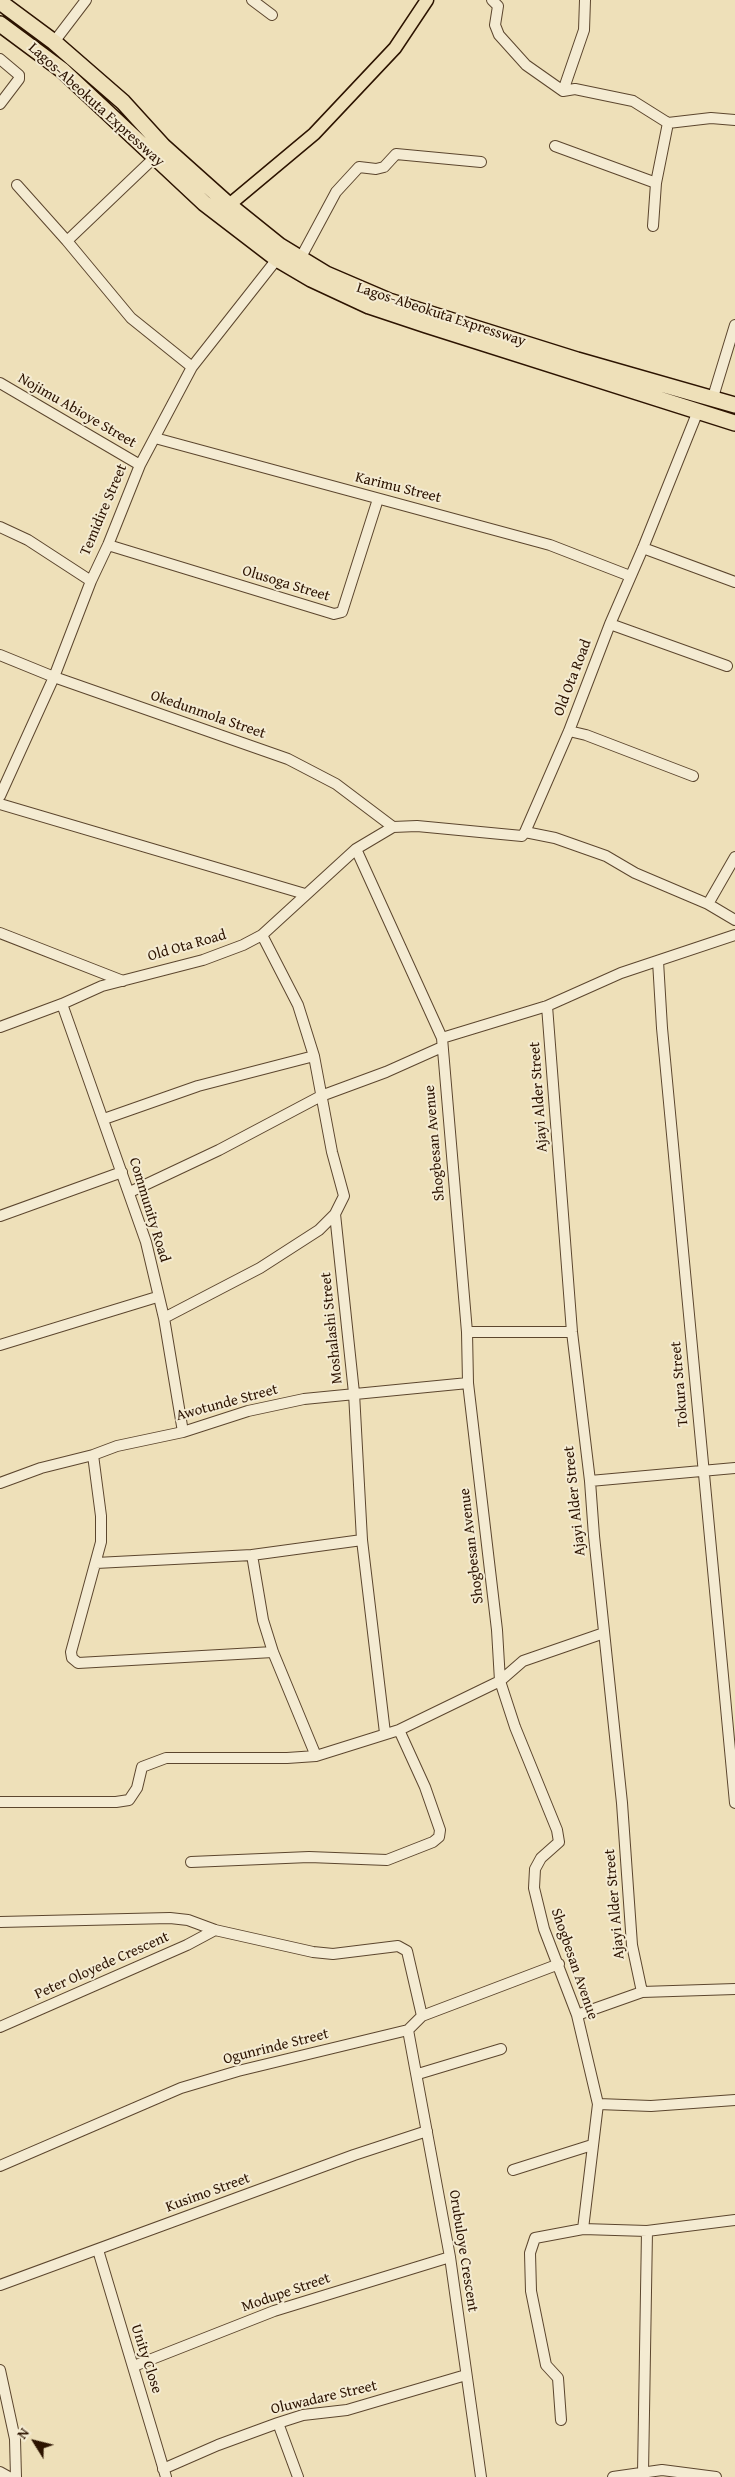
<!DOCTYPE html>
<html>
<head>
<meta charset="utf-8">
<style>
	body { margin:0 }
	#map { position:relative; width:735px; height:2477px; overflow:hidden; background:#eee0b9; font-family:"Gentium Book Plus",serif }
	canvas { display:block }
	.north { position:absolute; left:10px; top:2417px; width:50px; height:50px; -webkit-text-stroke:4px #f4ebd2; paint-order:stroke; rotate:306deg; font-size:14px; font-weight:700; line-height:20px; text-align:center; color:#2c1300 }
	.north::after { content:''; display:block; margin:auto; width:18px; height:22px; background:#2c1300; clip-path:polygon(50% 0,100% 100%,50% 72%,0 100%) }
</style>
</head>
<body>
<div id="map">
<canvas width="735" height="2477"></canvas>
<div class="north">N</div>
</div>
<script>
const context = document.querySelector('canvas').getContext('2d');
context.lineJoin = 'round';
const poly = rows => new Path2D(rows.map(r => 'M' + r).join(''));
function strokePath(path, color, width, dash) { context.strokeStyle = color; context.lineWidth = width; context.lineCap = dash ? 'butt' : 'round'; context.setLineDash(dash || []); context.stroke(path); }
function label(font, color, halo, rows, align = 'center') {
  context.font = font + ' "Gentium Book Plus",serif'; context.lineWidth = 4; context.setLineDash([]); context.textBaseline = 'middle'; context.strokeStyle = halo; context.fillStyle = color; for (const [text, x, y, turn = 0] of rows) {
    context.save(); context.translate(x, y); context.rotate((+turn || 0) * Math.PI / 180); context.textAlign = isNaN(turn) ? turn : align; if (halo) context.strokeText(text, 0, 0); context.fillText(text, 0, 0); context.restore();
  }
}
const minor = poly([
	[252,0,272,15],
	[492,0,498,6,495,25,499,35,526,65,563,91,575,89,633,101,668,123,711,118,735,120],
	[54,42,86,0],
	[0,59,19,75,19,79,0,104],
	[563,91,584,30,585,0],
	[555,146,656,183],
	[155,157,67,241,131,318,192,367],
	[17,185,67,241],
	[653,226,656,183,668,123],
	[300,259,336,192,359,167,376,169,384,167,396,154,481,162],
	[0,383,140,465],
	[713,397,735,325],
	[155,438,550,545,630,576],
	[0,527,28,540,91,581],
	[108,545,334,614,342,612,378,499],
	[643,548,735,582],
	[610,624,727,666],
	[0,655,54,677,288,759,336,784,393,827],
	[569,731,586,735,693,776],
	[0,796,54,677,91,581,108,545,140,465,192,367,277,259],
	[0,804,305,894],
	[525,832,555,838,606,856,635,873,708,904,735,920],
	[356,849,442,1038,467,1332,468,1383,497,1630,500,1681,515,1727,557,1830,559,1842,541,1858,535,1869,534,1888,544,1929,577,2015,598,2104,583,2229],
	[708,904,735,857],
	[0,933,123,981],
	[262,935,298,1005,314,1056,332,1152,344,1196,335,1214,354,1393,362,1540,385,1733],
	[658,961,662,1028,735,1803],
	[62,1004,146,1242,164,1318,183,1432],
	[547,1006,572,1332,590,1481,594,1536,622,1803,632,1945,642,1992],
	[0,1027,62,1004,102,986,203,960,243,945,262,935,356,849,393,827,417,826,522,836,525,832,569,731,610,624,643,548,698,411],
	[442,1038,547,1006,621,973,735,935],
	[104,1119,198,1086,314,1056],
	[130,1192,219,1150,321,1096,386,1072,442,1047],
	[0,1216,122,1172],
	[164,1318,260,1268,319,1230,335,1214],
	[467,1332,572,1332],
	[0,1345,157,1297],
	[93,1455,101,1516,101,1542,71,1652,72,1658,78,1663,273,1652],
	[590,1481,735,1468],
	[0,1483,41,1468,93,1455,117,1446,183,1432,248,1411,304,1399,468,1383],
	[252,1555,263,1620,273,1652,316,1756],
	[96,1563,252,1555,362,1540],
	[0,1802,116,1802,129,1800,137,1788,142,1767,166,1758,287,1758,316,1756,399,1730,500,1681,523,1661,604,1633],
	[191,1862,309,1857,387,1860,433,1842,439,1837,440,1830,425,1787,399,1730],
	[0,1922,170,1918,188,1920,215,1930,313,1952,333,1954,398,1946,407,1951,422,2016],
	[577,2015,642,1992,735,1989],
	[0,2027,187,1945,215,1930],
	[408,2030,450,2257,481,2477],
	[418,2074,501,2049],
	[598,2104,651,2106,735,2100],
	[0,2166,181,2088,238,2071,408,2030,422,2016,559,1964],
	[513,2170,592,2145],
	[98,2250,166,2477],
	[0,2285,354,2155,427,2131],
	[134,2366,274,2311,450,2257],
	[0,2370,15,2439,16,2477],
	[561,2420,558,2378,546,2365,531,2291,530,2253,535,2238,583,2229,647,2231,735,2220],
	[278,2423,298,2477],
	[163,2469,218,2445,278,2423,303,2415,347,2410,466,2375],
	[0,2472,9,2477],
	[643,2473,647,2231],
	[613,2477,662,2470,716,2477]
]);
const major = poly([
	[229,205,314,134,395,48,427,0]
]);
const highway = poly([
	[0,2,54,42,123,102,163,146,229,205,280,246,326,274,389,301,577,360,735,405],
	[0,24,62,70,204,203,277,259,311,279,369,306,426,325,735,423]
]);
const streetNames = [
	["Lagos-Abeokuta Expressway",96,105,42],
	["Lagos-Abeokuta Expressway",441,315,18],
	["Nojimu Abioye Street",77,411,30],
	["Karimu Street",398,488,14],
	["Temidire Street",104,510,-67],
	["Olusoga Street",286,584,17],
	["Old Ota Road",573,678,-69],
	["Okedunmola Street",208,715,19],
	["Old Ota Road",187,946,-16],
	["Ajayi Alder Street",539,1097,-94],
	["Shogbesan Avenue",435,1143,-95],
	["Community Road",149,1210,73],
	["Moshalashi Street",332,1328,-96],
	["Tokura Street",680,1384,-95],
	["Awotunde Street",227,1403,-15],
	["Ajayi Alder Street",575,1501,-96],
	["Shogbesan Avenue",472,1546,-97],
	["Ajayi Alder Street",615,1904,-95],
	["Shogbesan Avenue",574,1964,71],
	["Peter Oloyede Crescent",102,1966,-24],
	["Ogunrinde Street",276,2047,-14],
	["Kusimo Street",208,2193,-20],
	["Orubuloye Crescent",463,2251,81],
	["Modupe Street",286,2293,-19],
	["Unity Close",146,2359,72],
	["Oluwadare Street",324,2398,-13]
];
strokePath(minor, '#5c462e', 12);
strokePath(major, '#2c1300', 15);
strokePath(highway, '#2c1300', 18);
strokePath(minor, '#f4ebd2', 10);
strokePath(major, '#eee0b9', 12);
strokePath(highway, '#eee0b9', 15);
label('15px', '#2c1300', '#f4ebd2', streetNames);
</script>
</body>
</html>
